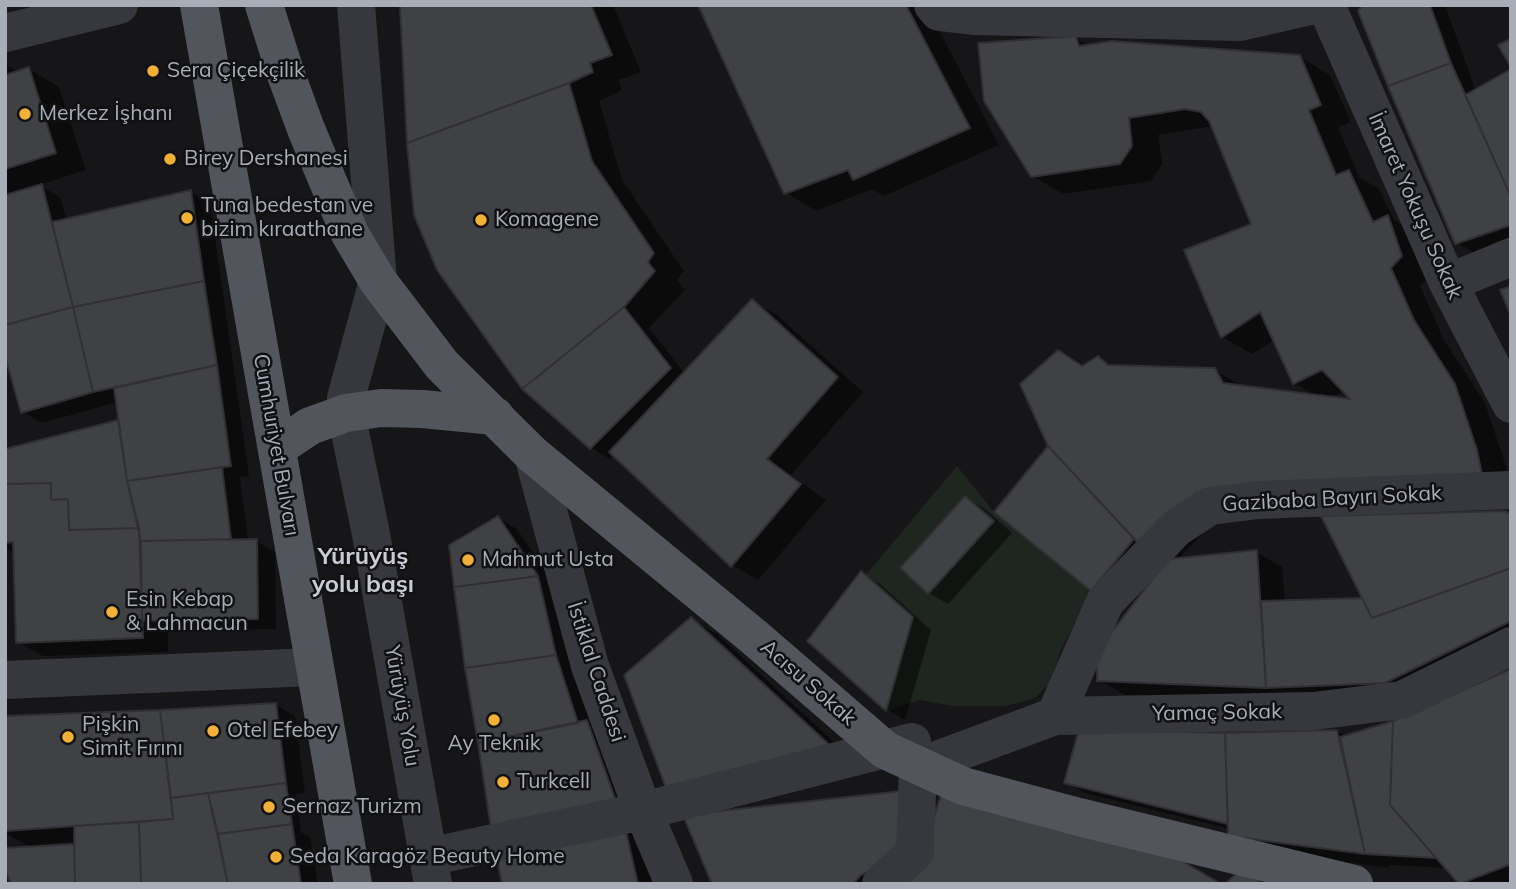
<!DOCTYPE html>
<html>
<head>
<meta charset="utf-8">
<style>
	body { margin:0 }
	#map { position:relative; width:1516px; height:889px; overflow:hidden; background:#161618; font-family:Mulish,sans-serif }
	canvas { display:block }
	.frame { position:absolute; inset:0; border:7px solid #a8adb8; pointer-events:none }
</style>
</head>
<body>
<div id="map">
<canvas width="1516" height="889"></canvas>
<div class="frame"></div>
</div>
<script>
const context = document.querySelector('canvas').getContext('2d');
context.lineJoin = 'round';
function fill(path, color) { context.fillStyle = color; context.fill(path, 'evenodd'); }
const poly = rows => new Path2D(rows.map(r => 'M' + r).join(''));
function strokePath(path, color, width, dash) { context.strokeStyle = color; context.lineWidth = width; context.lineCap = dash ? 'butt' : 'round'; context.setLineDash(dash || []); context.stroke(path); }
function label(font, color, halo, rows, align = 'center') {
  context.font = font + ' Mulish,sans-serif'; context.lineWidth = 5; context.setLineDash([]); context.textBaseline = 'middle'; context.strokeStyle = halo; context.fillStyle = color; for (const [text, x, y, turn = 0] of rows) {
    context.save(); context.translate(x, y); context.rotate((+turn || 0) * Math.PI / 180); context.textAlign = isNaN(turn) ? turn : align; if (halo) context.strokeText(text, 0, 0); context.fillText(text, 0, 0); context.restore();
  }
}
const green = poly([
	[957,466,994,512,1091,591,1060,652,1051,682,1035,698,1006,706,953,706,920,700,886,711,866,575]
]);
const shadow = poly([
	[402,5,613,5,641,72,619,80,622,90,599,101,622,180,684,271,677,280,685,290,649,328,685,374,752,301,778,316,863,392,791,475,826,500,758,580,732,565,614,454,610,459,591,448],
	[700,5,926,5,999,145,884,196,872,189,816,211,786,193],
	[1364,5,1445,5,1476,91,1511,71,1511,242,1476,254,1457,243],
	[1076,38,1090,46,1300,57,1330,75,1351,122,1338,127,1359,177,1379,189,1394,220,1418,234,1431,274,1420,286,1444,340,1485,403,1507,469,1511,487,1228,508,1177,560,1256,552,1282,567,1285,602,1365,599,1511,516,1511,648,1412,697,1293,702,1125,695,1099,680,1169,561,1111,600,996,512,1050,446,1059,352,1084,367,1098,358,1115,367,1215,370,1245,388,1318,397,1294,383,1274,340,1252,354,1222,337,1254,225,1213,126,1158,135,1162,164,1151,181,1063,194,1032,176],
	[1266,306,1268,309,1238,329,1238,325],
	[1345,391,1355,402,1329,398],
	[5,64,19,72,29,69,59,87,86,170,39,185,60,197,67,221,191,192,210,203,249,476,240,477,248,541,256,541,275,552,276,629,168,631,168,652,43,656,18,642,15,554,5,548,5,451,120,421,118,402,42,423,23,412,5,349],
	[966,498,985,509,1012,533,948,604,929,593,902,568],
	[498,518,517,529,557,588,634,812,493,827],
	[861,573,880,584,931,630,905,720,887,709,809,641],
	[691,619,717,634,859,765,669,790],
	[1511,672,1511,884,1462,884,1447,868,1389,865,1390,868,1256,850,1230,829,1085,793,1066,782,1225,735,1337,731,1347,737,1394,722],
	[276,705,295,716,305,793,296,794,301,832,310,837,318,884,13,884,32,848,5,833,5,718],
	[76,842,76,846,49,847,49,844],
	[685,817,906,884,713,884],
	[625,829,644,840,654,884,503,884]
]);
const building = poly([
	[400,5,591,5,612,55,590,63,593,72,569,83,407,143,400,5],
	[698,5,906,5,970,128,853,180,848,170,784,194,698,5],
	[1362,5,1430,5,1451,63,1388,86,1358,11,1362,5],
	[1076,36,1079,46,1112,41,1300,55,1321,105,1309,110,1336,175,1349,170,1373,222,1388,215,1402,256,1391,268,1414,320,1455,384,1477,450,1484,484,1197,492,1142,547,1048,446,1020,384,1058,350,1082,366,1098,356,1108,365,1215,368,1223,383,1350,399,1322,370,1293,384,1260,312,1221,338,1184,250,1251,224,1209,121,1201,112,1185,109,1129,118,1132,146,1120,164,1031,177,984,101,978,43,1076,36],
	[1511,39,1511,67,1498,45,1511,39],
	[1451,63,1511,197,1511,225,1455,244,1388,86,1451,63],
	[29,67,56,153,5,169,5,75,29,67],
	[1511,69,1511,197,1465,95,1511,69],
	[569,83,592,161,654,253,648,262,655,271,624,307,522,389,437,270,414,215,407,143,569,83],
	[42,184,73,307,5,325,5,195,42,184],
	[191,190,204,281,73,307,52,222,191,190],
	[204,281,217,365,93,392,73,307,204,281],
	[1511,286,1511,316,1500,290,1511,286],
	[752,299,838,377,767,459,801,484,731,567,609,452,752,299],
	[73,307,93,392,21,413,5,356,5,325,73,307],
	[624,307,671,368,590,449,522,389,624,307],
	[217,365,231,466,127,481,114,388,217,365],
	[118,420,127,481,139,528,69,530,68,499,51,500,51,483,5,484,5,449,118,420],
	[1048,446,1134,539,1091,591,994,512,1048,446],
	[222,467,231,539,141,541,127,481,222,467],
	[51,483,51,500,68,499,69,530,139,528,143,638,16,643,13,542,5,543,5,484,51,483],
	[965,496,994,521,928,594,900,568,965,496],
	[1504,511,1511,514,1511,568,1372,618,1321,516,1504,511],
	[498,516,538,576,454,587,449,545,498,516],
	[257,539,258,619,142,621,141,541,257,539],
	[1257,550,1266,688,1097,681,1097,651,1168,559,1257,550],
	[1511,568,1511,621,1385,683,1266,688,1261,601,1362,598,1372,618,1511,568],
	[861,571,913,617,886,711,807,641,861,571],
	[538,576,556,655,465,668,454,587,538,576],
	[691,617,835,750,667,791,624,675,691,617],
	[556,655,578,723,478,743,465,668,556,655],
	[1511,669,1511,864,1459,884,1390,805,1393,721,1511,669],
	[276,703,286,783,171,798,160,710,276,703],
	[160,710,173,819,5,831,5,716,160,710],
	[587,720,616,801,491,828,478,743,587,720],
	[1393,721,1390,805,1436,858,1365,854,1340,737,1393,721],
	[1079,729,1225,733,1228,824,1064,783,1079,729],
	[1337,730,1365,854,1228,836,1225,733,1337,730],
	[286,783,292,824,218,834,208,793,286,783],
	[902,791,903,851,860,876,853,884,712,884,683,815,902,791],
	[942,792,1157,846,1221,884,904,884,916,873,942,792],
	[208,793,228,884,141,884,139,822,173,819,171,798,208,793],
	[139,822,141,884,75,884,74,826,139,822],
	[292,824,301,884,228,884,218,834,292,824],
	[625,827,638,884,502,884,496,854,625,827],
	[74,844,75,884,11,884,5,870,5,848,74,844],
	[1240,870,1264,884,1225,884,1240,870]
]);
const minor = poly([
	[356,5,378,281,346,398,346,413,370,529,433,884],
	[933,5,939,12,973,16,1240,22,1314,5],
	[1326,5,1448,283,1511,404],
	[5,33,119,5],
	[1448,283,1511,257],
	[533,455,590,666,643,811,674,884],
	[5,680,314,667],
	[1055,716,1105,602,1176,528,1210,506,1258,500,1511,490],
	[428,857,643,811,912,742],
	[881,884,915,852,918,767,1055,716,1314,711,1402,700,1511,646]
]);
const major = poly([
	[199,5,353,884],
	[264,5,285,72,306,129,350,234,378,281,442,365,533,455,754,637,885,750,963,786,1079,817,1354,884],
	[277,448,310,426,346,413,381,408,422,409,495,416]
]);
const markers = [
	[153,71,7,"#f2b134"],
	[25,114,7,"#f2b134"],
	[170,159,7,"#f2b134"],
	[187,218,7,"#f2b134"],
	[481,220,7,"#f2b134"],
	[468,560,7,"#f2b134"],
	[112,612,7,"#f2b134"],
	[494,720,7,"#f2b134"],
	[213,731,7,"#f2b134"],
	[68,737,7,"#f2b134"],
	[503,782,7,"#f2b134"],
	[269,807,7,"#f2b134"],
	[276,857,7,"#f2b134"]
];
const poiNames = [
	["Sera Çiçekçilik",167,71],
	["Merkez İşhanı",39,114],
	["Birey Dershanesi",184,159],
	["Tuna bedestan ve",201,206],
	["bizim kıraathane",201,230],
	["Komagene",495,220],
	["Mahmut Usta",482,560],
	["Esin Kebap",126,600],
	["& Lahmacun",126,624],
	["Pişkin",82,725],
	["Simit Fırını",82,749],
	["Otel Efebey",227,731],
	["Ay Teknik",494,744,"center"],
	["Turkcell",517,782],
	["Sernaz Turizm",283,807],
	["Seda Karagöz Beauty Home",290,857]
];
const streetNames = [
	["İmaret Yokuşu Sokak",1415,206,66],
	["Cumhuriyet Bulvarı",276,445,80],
	["Gazibaba Bayırı Sokak",1332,499,-3],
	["İstiklal Caddesi",596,672,72],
	["Acısu Sokak",808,683,41],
	["Yürüyüş Yolu",402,706,80],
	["Yamaç Sokak",1217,713,-1]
];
const quarterNames = [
	["Yürüyüş",363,557],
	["yolu başı",363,585]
];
fill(green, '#1e261f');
fill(shadow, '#0007');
fill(building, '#404145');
strokePath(building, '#303034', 2);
strokePath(minor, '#37383d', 38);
strokePath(major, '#53555c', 38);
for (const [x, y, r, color] of markers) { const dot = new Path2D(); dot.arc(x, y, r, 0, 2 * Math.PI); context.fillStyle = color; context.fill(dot); strokePath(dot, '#111113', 2.5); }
label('21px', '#a8adb8', '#111113', poiNames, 'left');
label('21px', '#a8adb8', '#111113', streetNames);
label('bold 24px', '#c9ccd4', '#111113', quarterNames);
</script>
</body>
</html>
